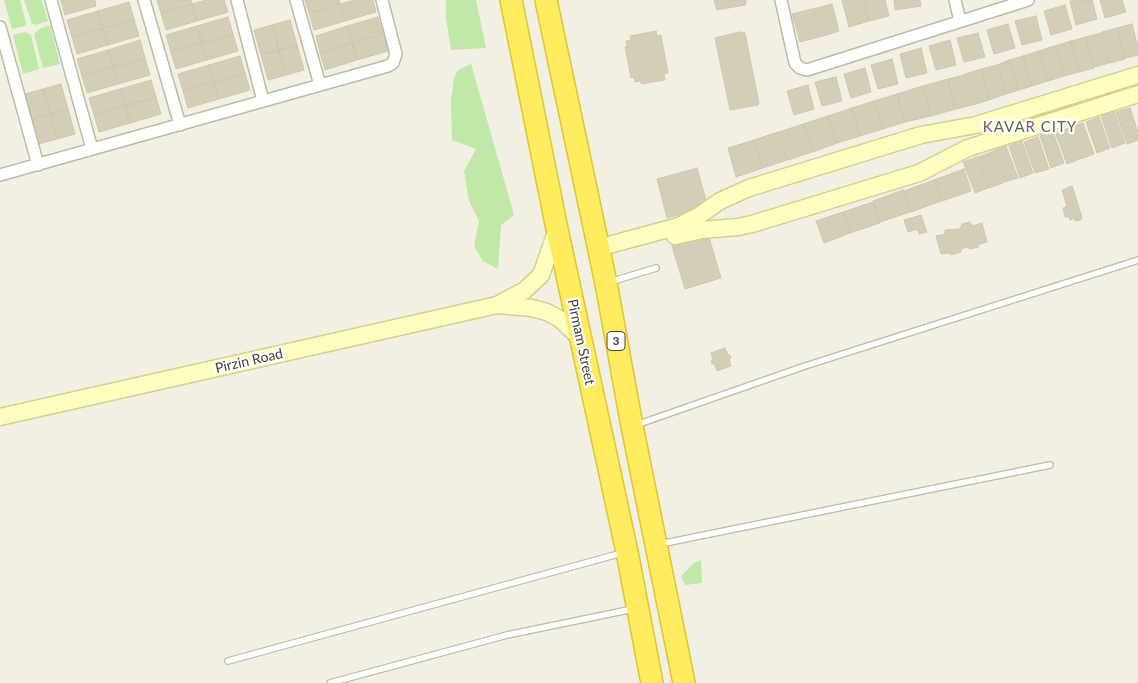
<!DOCTYPE html>
<html>
<head>
<meta charset="utf-8">
<style>
	body { margin:0 }
	canvas { display:block; background:#f2f0e2 }
</style>
</head>
<body>
<canvas width="1138" height="683"></canvas>
<script>
const context = document.querySelector('canvas').getContext('2d');
context.lineJoin = 'round';
function fill(path, color) { context.fillStyle = color; context.fill(path, 'evenodd'); }
const poly = rows => new Path2D(rows.map(r => 'M' + r).join(''));
function strokePath(path, color, width, dash) { context.strokeStyle = color; context.lineWidth = width; context.lineCap = dash ? 'butt' : 'round'; context.setLineDash(dash || []); context.stroke(path); }
function label(font, color, halo, rows, align = 'center') {
  context.font = font + ' Lato,sans-serif'; context.lineWidth = 4.5; context.setLineDash([]); context.textBaseline = 'middle'; context.strokeStyle = halo; context.fillStyle = color; for (const [text, x, y, turn = 0] of rows) {
    context.save(); context.translate(x, y); context.rotate((+turn || 0) * Math.PI / 180); context.textAlign = isNaN(turn) ? turn : align; if (halo) context.strokeText(text, 0, 0); context.fillText(text, 0, 0); context.restore();
  }
}
const green = poly([
	[4,0,20,0,26,23,25,26,12,29],
	[24,0,42,0,48,21,36,25,32,23],
	[446,0,476,0,486,48,451,50,446,18],
	[50,25,60,64,43,68,34,34,39,29],
	[25,32,31,35,39,69,23,74,13,35],
	[471,64,514,215,501,225,498,269,483,261,474,246,479,221,469,201,464,171,476,149,452,140,451,101,454,78,458,70],
	[701,560,702,583,685,585,681,576,694,563]
]);
const building = poly([
	[61,0,95,0,96,6,65,15,61,0],
	[157,0,191,0,192,4,161,13,157,0],
	[206,0,224,0,228,12,197,21,192,4,206,0],
	[305,0,339,0,340,4,309,13,305,0],
	[354,0,373,0,376,12,345,21,340,4,354,0],
	[714,0,746,0,746,2,745,5,717,10,714,0],
	[842,0,863,0,869,21,849,27,842,0],
	[864,0,885,0,889,16,869,21,864,0],
	[894,0,920,0,921,6,895,10,894,0],
	[1092,0,1097,19,1076,25,1070,1,1092,0],
	[1100,0,1122,0,1126,12,1105,18,1100,0],
	[129,2,134,19,103,28,98,11,129,2],
	[192,4,197,21,166,30,161,13,192,4],
	[340,4,345,21,314,30,309,13,340,4],
	[832,4,839,31,820,37,813,9,832,4],
	[1065,5,1072,29,1051,35,1044,11,1065,5],
	[812,9,819,37,800,42,792,14,812,9],
	[98,11,103,28,72,37,67,20,98,11],
	[1036,16,1042,40,1022,45,1015,21,1036,16],
	[228,17,233,34,202,43,197,26,228,17],
	[378,17,383,34,352,43,347,26,378,17],
	[134,19,139,36,108,45,103,28,134,19],
	[290,20,297,45,279,50,272,25,290,20],
	[1008,24,1015,48,994,54,987,30,1008,24],
	[1132,24,1138,47,1138,55,1125,58,1117,28,1132,24],
	[272,25,279,50,261,55,254,30,272,25],
	[197,26,202,43,171,52,166,35,197,26],
	[347,26,352,43,320,53,316,36,347,26],
	[103,28,108,45,77,54,72,37,103,28],
	[1117,28,1125,59,1110,63,1102,32,1117,28],
	[656,31,657,36,661,35,668,73,664,74,665,80,641,84,641,81,635,82,634,77,631,78,625,47,627,47,626,41,631,40,630,36,656,31],
	[739,32,745,33,759,103,758,105,730,110,715,38,739,32],
	[978,33,985,57,964,62,957,38,978,33],
	[1101,33,1109,63,1094,67,1086,37,1101,33],
	[233,34,238,51,207,60,202,43,233,34],
	[383,34,388,51,357,60,352,43,383,34],
	[1086,37,1094,68,1079,72,1071,41,1086,37],
	[140,40,145,58,114,67,108,50,140,40],
	[950,40,956,65,936,70,929,46,950,40],
	[1071,41,1079,72,1064,76,1055,46,1071,41],
	[202,43,207,60,176,69,171,52,202,43],
	[352,43,357,60,325,70,320,53,352,43],
	[297,45,304,70,286,75,279,50,297,45],
	[1054,46,1064,76,1048,81,1039,51,1054,46],
	[921,48,927,73,906,78,900,54,921,48],
	[108,50,114,67,82,76,77,59,108,50],
	[279,50,286,75,268,80,261,55,279,50],
	[1039,51,1048,81,1032,86,1023,56,1039,51],
	[240,56,245,73,214,82,209,65,240,56],
	[1023,56,1032,86,1019,90,1009,60,1023,56],
	[145,58,150,75,118,84,114,67,145,58],
	[892,59,898,84,878,89,871,65,892,59],
	[1009,60,1019,90,1006,94,997,65,1009,60],
	[209,65,214,82,183,91,178,74,209,65],
	[997,65,1006,94,989,100,981,69,997,65],
	[114,67,118,84,87,93,82,76,114,67],
	[865,68,871,92,851,98,844,74,865,68],
	[981,69,989,100,973,105,965,74,981,69],
	[245,73,250,90,219,99,214,82,245,73],
	[964,75,972,105,956,109,948,79,964,75],
	[836,77,842,101,822,106,815,82,836,77],
	[948,79,956,109,931,116,923,86,948,79],
	[151,80,156,97,125,106,120,89,151,80],
	[214,82,219,99,188,108,183,91,214,82],
	[61,84,68,109,50,114,43,89,61,84],
	[808,85,814,109,794,115,787,91,808,85],
	[923,86,931,116,905,122,897,94,923,86],
	[43,89,50,114,32,119,25,94,43,89],
	[120,89,125,106,94,115,89,98,120,89],
	[897,94,905,122,883,129,874,101,897,94],
	[156,97,161,114,130,123,125,106,156,97],
	[874,101,883,129,860,136,852,108,874,101],
	[125,106,130,123,99,132,94,115,125,106],
	[852,108,860,136,837,143,828,116,852,108],
	[1130,108,1138,132,1138,140,1127,144,1116,112,1130,108],
	[68,109,75,134,57,139,50,114,68,109],
	[1114,111,1125,143,1112,148,1101,116,1114,111],
	[50,114,57,139,39,144,32,119,50,114],
	[828,116,837,143,813,152,803,124,828,116],
	[1099,117,1110,148,1097,153,1086,122,1099,117],
	[1083,123,1094,154,1081,159,1070,127,1083,123],
	[803,124,812,152,788,160,779,132,803,124],
	[1069,128,1080,159,1067,164,1055,132,1069,128],
	[778,132,787,160,763,168,754,140,778,132],
	[1053,132,1064,163,1051,168,1040,136,1053,132],
	[1038,137,1049,169,1035,173,1024,142,1038,137],
	[754,140,763,168,736,177,728,148,754,140],
	[1022,141,1033,173,1020,178,1009,146,1022,141],
	[1006,146,1018,178,1004,182,993,151,1006,146],
	[992,152,1003,183,989,188,978,157,992,152],
	[977,157,988,188,975,193,963,162,977,157],
	[697,168,708,207,667,218,657,179,697,168],
	[964,169,971,191,942,201,934,180,964,169],
	[934,180,941,201,911,212,904,191,934,180],
	[1072,186,1082,217,1081,220,1075,221,1075,218,1070,220,1069,217,1065,217,1063,208,1067,206,1062,190,1072,186],
	[903,190,910,212,880,222,873,201,903,190],
	[873,202,880,223,850,233,843,212,873,202],
	[843,212,850,233,824,243,816,221,843,212],
	[921,215,927,232,919,234,917,229,908,232,904,220,921,215],
	[970,222,972,226,982,223,987,242,977,245,979,247,970,249,967,247,961,249,961,252,951,255,949,253,941,254,936,236,945,234,945,230,960,229,962,224,970,222],
	[695,235,697,241,709,237,721,278,685,289,672,246,675,245,674,242,695,235],
	[725,348,728,355,730,355,731,358,729,359,731,366,717,371,714,363,712,364,711,361,713,360,711,353,725,348]
]);
const lane = poly([
	[610,282,656,268],
	[636,425,805,366,1138,260],
	[660,544,1050,465],
	[228,661,622,553],
	[330,683,507,635,633,609]
]);
const street = poly([
	[51,0,92,149],
	[144,0,180,125],
	[237,0,263,101],
	[296,0,320,85],
	[781,0,795,63,800,68,807,70,1028,0],
	[955,0,960,21],
	[0,27,38,165],
	[0,175,388,66,393,63,396,54,382,0]
]);
const secondary = poly([
	[675,236,702,230,738,227,752,224,919,173,968,148,1138,94],
	[598,248,679,226,697,217,720,201,749,188,921,135,976,125,1138,75],
	[497,305,532,308,547,312,560,319,581,339],
	[0,417,497,305,525,290,541,275,557,229]
]);
const highway = poly([
	[511,0,557,229,627,552,652,683],
	[546,0,606,283,632,426,684,683]
]);
const shields = [
	[616,341,18]
];
const shieldNames = [
	["3",616,341]
];
const streetNames = [
	["Pirmam Street",581,342,78],
	["Pirzin Road",249,361,-13]
];
const neighbourhoodNames = [
	["KAVAR CITY",1030,127]
];
fill(green, '#bfe8a9');
fill(building, '#d4ceb8');
strokePath(building, '#cec8ab', 1);
strokePath(lane, '#bdbaa5', 8);
strokePath(street, '#bdbaa5', 14);
strokePath(secondary, '#d3d090', 19);
strokePath(highway, '#e1c42e', 24);
strokePath(lane, '#fff', 5.5);
strokePath(street, '#fff', 11);
strokePath(secondary, '#fffdbf', 16);
strokePath(highway, '#ffeb60', 21);
for (const [x, y, w] of shields) { const box = new Path2D(); box.roundRect(x - w / 2, y - 9.5, w, 19, 4); context.fillStyle = '#fff'; context.fill(box); strokePath(box, '#434033', 1); }
label('bold 12px', '#434033', null, shieldNames);
label('14px', '#434033', '#fff', streetNames);
context.letterSpacing = '1px';
label('15px', '#66614a', '#fff', neighbourhoodNames);
context.letterSpacing = '0px';
</script>
</body>
</html>
